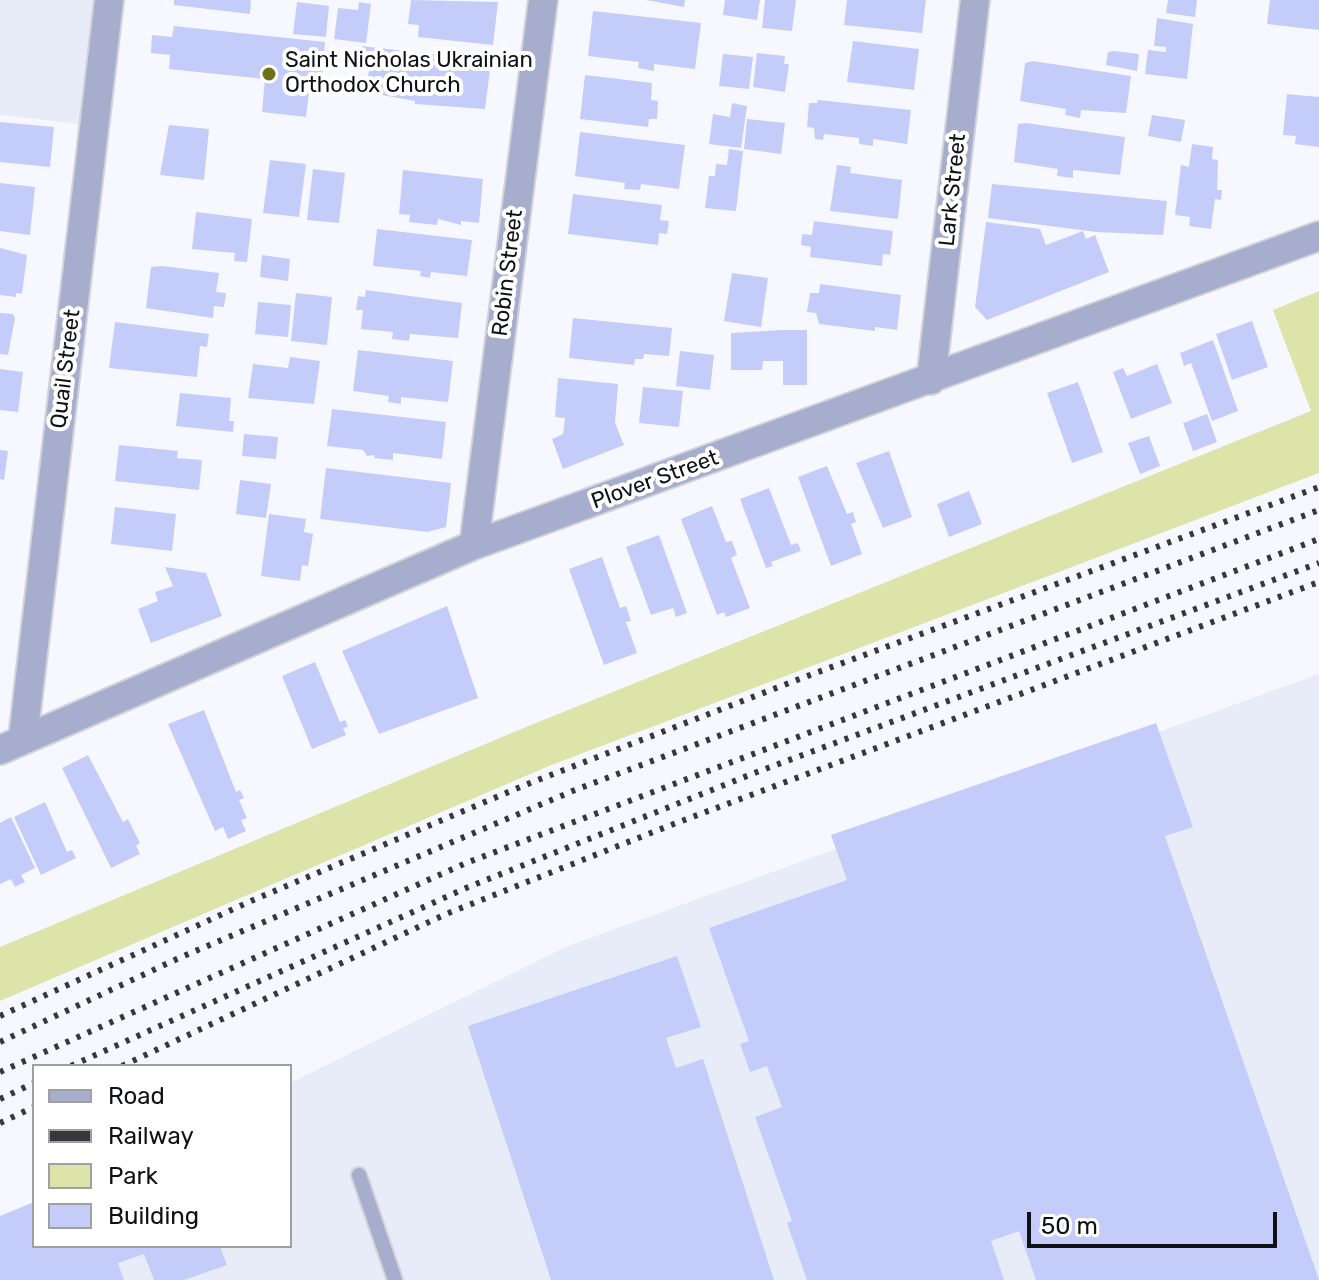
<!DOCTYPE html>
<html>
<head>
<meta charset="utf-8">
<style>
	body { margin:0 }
	#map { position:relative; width:1319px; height:1280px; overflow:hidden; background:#f7f8ff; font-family:Rubik,sans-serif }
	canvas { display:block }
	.legend { position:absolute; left:32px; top:1064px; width:260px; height:184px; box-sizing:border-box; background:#fff; border:2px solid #9fa0a2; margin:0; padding:10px 14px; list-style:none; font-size:24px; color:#101116 }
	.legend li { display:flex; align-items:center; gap:16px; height:40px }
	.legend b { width:40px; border:2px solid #9fa0a2 }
	.scale { position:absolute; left:1027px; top:1212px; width:250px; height:36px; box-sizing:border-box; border:4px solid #101116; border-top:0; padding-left:10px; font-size:24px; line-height:28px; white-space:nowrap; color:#101116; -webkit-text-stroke:6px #fff; paint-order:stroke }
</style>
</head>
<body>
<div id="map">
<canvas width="1319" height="1280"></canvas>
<ul class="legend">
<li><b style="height:10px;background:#a7adcd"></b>Road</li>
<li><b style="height:10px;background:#37383d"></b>Railway</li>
<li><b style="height:22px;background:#dde4a9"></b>Park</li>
<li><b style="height:22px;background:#c4cdf9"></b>Building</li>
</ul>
<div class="scale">50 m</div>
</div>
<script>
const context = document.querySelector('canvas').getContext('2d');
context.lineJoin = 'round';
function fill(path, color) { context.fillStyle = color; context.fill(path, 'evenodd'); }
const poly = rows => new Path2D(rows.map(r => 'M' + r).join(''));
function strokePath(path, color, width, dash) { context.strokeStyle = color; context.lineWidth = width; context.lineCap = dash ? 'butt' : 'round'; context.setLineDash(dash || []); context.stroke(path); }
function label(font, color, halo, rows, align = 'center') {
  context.font = font + ' Rubik,sans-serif'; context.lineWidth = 8; context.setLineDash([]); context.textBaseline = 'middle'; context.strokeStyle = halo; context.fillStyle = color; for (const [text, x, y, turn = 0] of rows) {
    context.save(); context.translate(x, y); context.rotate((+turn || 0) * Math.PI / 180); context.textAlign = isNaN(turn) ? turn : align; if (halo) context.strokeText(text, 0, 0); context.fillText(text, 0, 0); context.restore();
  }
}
const built = poly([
	[0,0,102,0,88,125,0,115],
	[1319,674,1319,1280,0,1280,0,1227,34,1246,290,1246,290,1083,568,946]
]);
const green = poly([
	[1319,291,1319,473,549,766,0,1001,0,947,526,727,1311,411,1273,310]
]);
const building = poly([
	[174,0,251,0,250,14,174,5],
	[411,0,498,2,493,45,418,37,419,25,408,24],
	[646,0,685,0,684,7],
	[725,0,760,0,757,20,723,15],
	[765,0,796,0,792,31,762,28],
	[847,0,926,0,922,33,844,25],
	[1168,0,1197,0,1195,17,1166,13],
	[1270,0,1319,0,1319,30,1267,24],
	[297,2,329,6,326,37,293,34],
	[359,2,371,4,366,43,334,39,338,8,358,10],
	[593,11,701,23,695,69,654,64,654,71,638,68,639,62,588,56],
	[1157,18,1193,24,1187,79,1145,74,1148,50,1166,52,1166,47,1154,46],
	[174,26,325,42,321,85,310,84,306,117,262,112,265,79,169,69,170,55,151,53,152,35,172,37],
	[853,41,919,49,914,90,847,82],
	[362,46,491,61,485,109,415,104,415,101,366,92,369,69,359,68],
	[1114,51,1139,54,1137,71,1106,65,1108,52],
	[757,53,785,56,784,64,789,64,785,92,753,87],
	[723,54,753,57,749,89,719,86],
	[1033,61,1131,76,1126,113,1081,110,1080,118,1065,115,1066,109,1020,101,1025,63],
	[585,75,652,83,651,100,658,101,657,119,649,119,648,127,580,119],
	[1287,94,1319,97,1319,147,1295,144,1296,136,1283,135],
	[818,100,911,110,907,144,873,139,873,146,859,144,859,138,824,134,823,140,815,139,814,128,807,127,809,103,817,103],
	[732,103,747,106,741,148,709,144,713,114,730,117],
	[1152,115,1185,120,1181,142,1148,136],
	[747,119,785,123,781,154,744,149],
	[0,122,54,127,50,167,0,162],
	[1026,123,1125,137,1120,175,1073,170,1073,178,1057,176,1058,169,1014,162,1018,124],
	[169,125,209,129,204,180,160,175],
	[580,132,685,145,679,189,641,184,640,190,624,189,625,183,575,176],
	[1192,144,1213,147,1212,159,1218,160,1217,190,1222,190,1221,200,1215,199,1211,229,1189,226,1190,217,1175,215,1181,165,1189,167],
	[729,149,743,151,736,211,705,208,709,176,715,176,716,164,727,165],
	[270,160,306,164,299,217,263,213],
	[837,165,851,167,850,173,902,180,898,219,830,211],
	[313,169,345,173,339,223,307,220],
	[403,170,483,179,479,223,461,221,461,225,438,219,437,225,409,222,410,215,399,214],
	[0,183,35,187,30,235,0,231],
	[992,184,1167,201,1163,235,1096,232,988,218],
	[573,194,662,205,660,220,669,221,667,234,659,233,658,245,568,234],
	[196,212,252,219,247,262,234,261,235,253,192,249],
	[814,221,893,231,890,255,883,254,882,266,810,257,811,247,801,245,802,234,812,235],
	[986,222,1040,229,1046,245,1083,231,1086,239,1095,235,1109,272,987,320,975,307],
	[377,229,472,240,467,276,431,272,430,278,420,276,421,271,373,266],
	[0,248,27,255,22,294,16,293,16,297,0,295],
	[262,255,290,259,288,281,260,277],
	[162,266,219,273,216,292,226,293,224,307,214,306,213,318,146,308,151,267],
	[732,273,768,278,761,327,724,321],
	[820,284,901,295,897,330,875,327,875,331,819,324,816,313,807,312,810,293,819,293],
	[366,290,462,303,458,338,410,334,409,341,392,339,393,332,361,329,363,310,356,310,358,296,365,297],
	[296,293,332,297,327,345,291,341],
	[258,302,291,305,288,337,255,334],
	[0,313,13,314,15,318,8,355,0,354],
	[573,318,672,328,669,356,644,354,643,359,635,359,634,365,569,358],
	[1252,321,1268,367,1232,380,1216,334],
	[115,322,209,334,207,347,200,346,197,377,109,368],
	[782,330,807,330,807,385,783,385,783,361,763,361,762,370,731,370,731,333],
	[1213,340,1238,411,1212,421,1191,363,1184,366,1180,353],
	[358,350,453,361,448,402,401,397,401,404,388,402,389,396,353,391],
	[680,351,714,355,710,390,676,386],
	[290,357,320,361,314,404,248,398,253,364,288,368],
	[1157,364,1172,403,1131,419,1113,372,1123,368,1127,376],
	[0,369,23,372,18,412,0,410],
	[558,378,618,384,615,423,624,445,563,469,552,439,563,434,565,418,555,417],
	[1078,382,1103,452,1072,463,1047,393],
	[643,387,683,391,679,427,639,423],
	[180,393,231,398,229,421,234,421,233,432,176,426],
	[332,409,446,422,442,459,393,453,393,460,374,458,375,455,367,456,363,450,327,446],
	[1207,414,1217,442,1193,451,1183,423],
	[244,434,278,437,276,459,242,456],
	[1149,436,1160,466,1140,474,1128,443],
	[119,445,178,451,177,458,202,460,199,490,115,481],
	[0,450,8,451,4,480,0,479],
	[889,451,912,517,883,528,856,463],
	[827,466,847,514,853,512,856,522,851,524,862,554,831,566,798,477],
	[326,468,451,483,446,527,427,532,320,519],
	[240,480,271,484,266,518,236,514],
	[769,488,791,545,798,543,801,551,771,562,773,566,766,568,740,499],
	[969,491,982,524,949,537,937,504],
	[712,506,726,542,732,541,737,555,731,558,750,608,726,617,724,612,717,615,681,519],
	[115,507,176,514,172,551,111,544],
	[269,514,306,519,304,532,313,534,308,566,302,565,300,581,261,576],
	[659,535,687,613,676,617,673,608,651,615,626,547],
	[602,557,620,608,626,606,631,621,626,622,637,653,604,665,569,569],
	[165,567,206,573,222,616,151,643,138,609,158,601,155,592,173,586],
	[447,606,478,698,379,734,342,651],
	[315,662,340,722,345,720,348,727,343,728,346,735,312,749,282,676],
	[204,710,236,792,240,790,244,798,239,800,247,818,241,820,246,831,228,839,223,827,215,831,168,724],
	[1156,723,1193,827,1165,836,1319,1280,1036,1280,1019,1231,991,1241,1004,1280,807,1280,787,1223,792,1221,755,1117,782,1107,767,1066,750,1072,740,1044,749,1041,709,928,847,880,831,835],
	[88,755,123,822,128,819,140,843,136,846,140,854,111,868,62,768],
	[45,802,67,852,72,850,76,858,41,875,14,817],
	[11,817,35,868,21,875,25,882,15,887,11,879,0,884,0,823],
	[677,956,701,1027,666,1038,676,1068,703,1059,774,1280,551,1280,468,1026],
	[34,1202,34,1246,220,1246,227,1265,184,1280,154,1280,144,1254,118,1263,124,1280,0,1280,0,1216]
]);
const lane = poly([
	[359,1175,395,1280]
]);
const street = poly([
	[931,380,975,0],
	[474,545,543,0],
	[23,738,109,0],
	[0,750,474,545,1319,236]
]);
const rail = poly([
	[0,1016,251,901,525,785,802,678,1319,487],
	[0,1042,179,958,575,790,1319,510],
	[71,1066,466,888,757,772,1319,563],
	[122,1066,446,914,671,825,1319,582],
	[0,1072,466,863,1319,539],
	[0,1099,34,1083],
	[0,1123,34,1107]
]);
const markers = [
	[269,74,8,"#6c7219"]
];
const poiNames = [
	["Saint Nicholas Ukrainian",285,61],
	["Orthodox Church",285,86]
];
const streetNames = [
	["Lark Street",953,190,-84],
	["Robin Street",508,273,-83],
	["Quail Street",66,369,-83],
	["Plover Street",655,480,-20]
];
fill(built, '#e8ebf8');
fill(green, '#dde4a9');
fill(building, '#c4cdf9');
strokePath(lane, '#d2d3da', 18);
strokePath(street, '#d2d3da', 32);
strokePath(lane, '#a7adcd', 14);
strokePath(street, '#a7adcd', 28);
strokePath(rail, '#37383d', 6, [4, 8]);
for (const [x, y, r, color] of markers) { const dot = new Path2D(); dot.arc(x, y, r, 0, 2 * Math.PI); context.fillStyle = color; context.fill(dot); strokePath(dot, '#fff', 3); }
label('22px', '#101116', '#fff', poiNames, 'left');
label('22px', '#101116', '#fff', streetNames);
</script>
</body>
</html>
